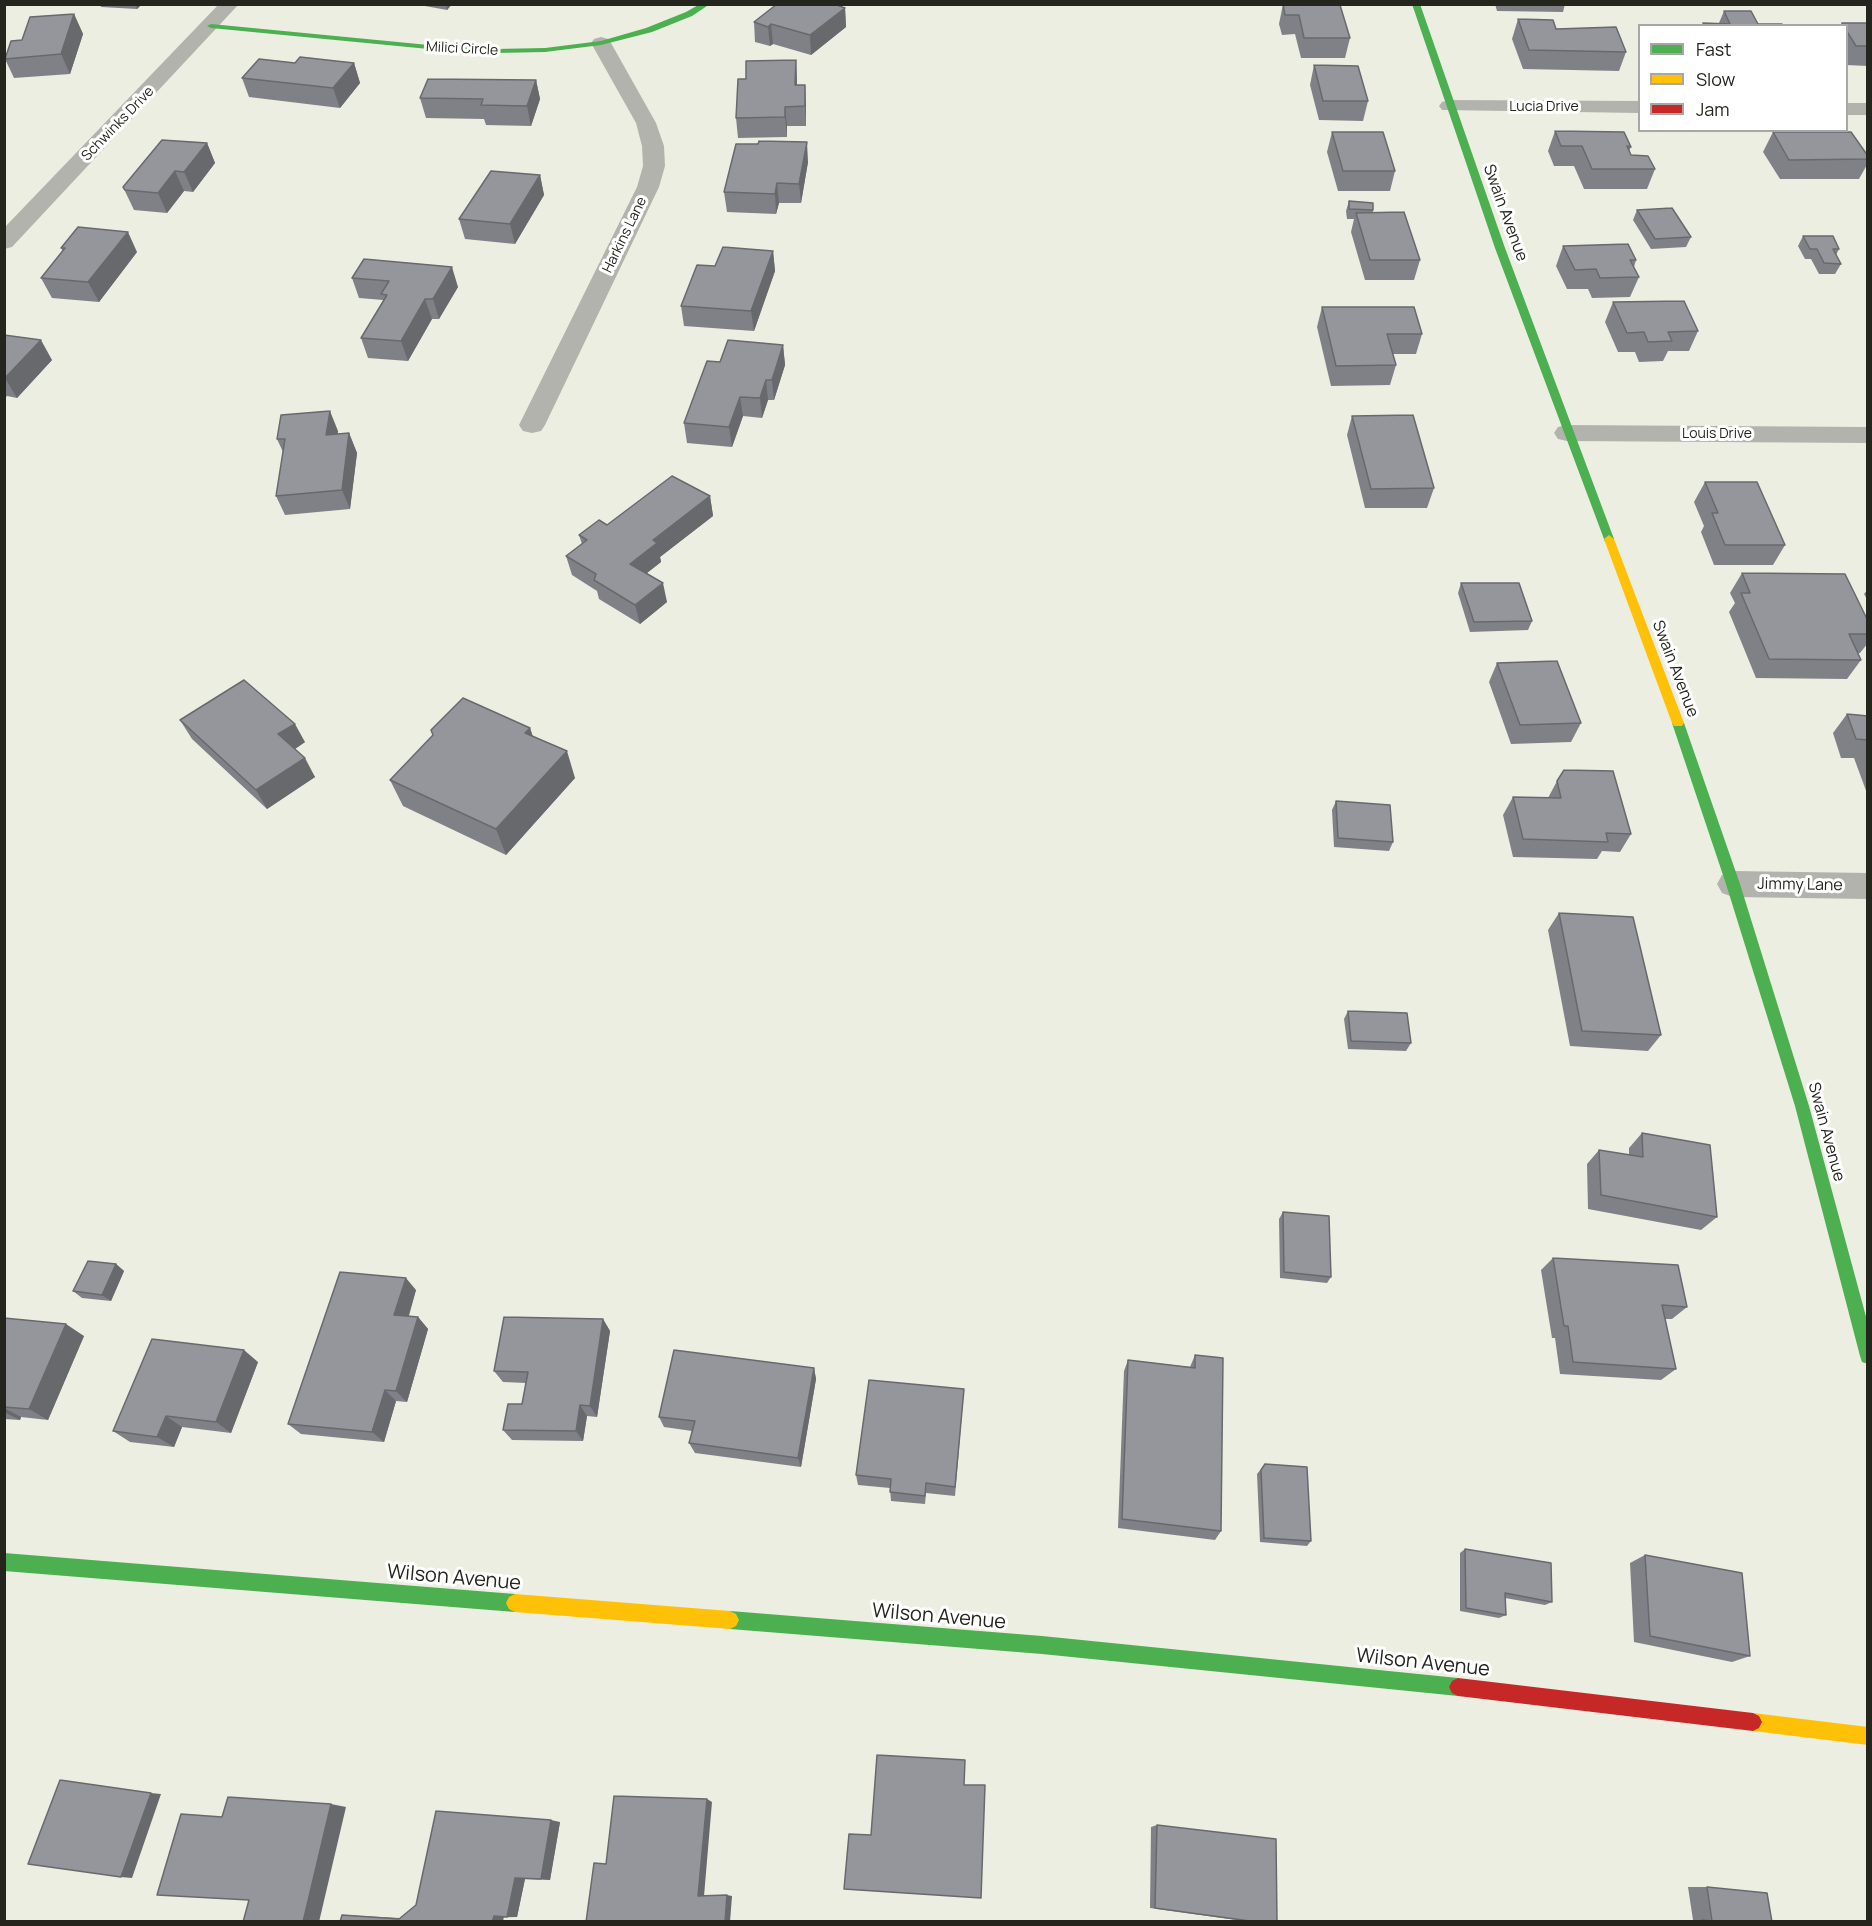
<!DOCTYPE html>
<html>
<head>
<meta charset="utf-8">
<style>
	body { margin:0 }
	#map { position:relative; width:1872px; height:1926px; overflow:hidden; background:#eceee2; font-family:Manrope,sans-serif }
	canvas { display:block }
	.frame { position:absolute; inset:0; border:6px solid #24261d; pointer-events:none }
	.legend { position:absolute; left:1638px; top:24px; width:210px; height:108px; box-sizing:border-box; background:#fff; border:2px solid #a7a8a5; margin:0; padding:8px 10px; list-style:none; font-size:18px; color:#24261d }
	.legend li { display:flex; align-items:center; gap:12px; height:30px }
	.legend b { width:30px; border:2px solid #a7a8a5 }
</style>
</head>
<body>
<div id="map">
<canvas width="1872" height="1926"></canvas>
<div class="frame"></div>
<ul class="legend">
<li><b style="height:8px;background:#4caf50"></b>Fast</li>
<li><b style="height:8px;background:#ffc107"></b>Slow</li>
<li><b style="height:8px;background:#c62828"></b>Jam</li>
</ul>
</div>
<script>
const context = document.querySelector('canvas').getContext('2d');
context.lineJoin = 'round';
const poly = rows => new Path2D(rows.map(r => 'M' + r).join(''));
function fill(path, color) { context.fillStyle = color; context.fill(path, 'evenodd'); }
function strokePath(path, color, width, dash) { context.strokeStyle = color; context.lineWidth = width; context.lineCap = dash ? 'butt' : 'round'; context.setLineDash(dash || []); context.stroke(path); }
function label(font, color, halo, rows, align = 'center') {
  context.font = font + ' Manrope,sans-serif'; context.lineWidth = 6; context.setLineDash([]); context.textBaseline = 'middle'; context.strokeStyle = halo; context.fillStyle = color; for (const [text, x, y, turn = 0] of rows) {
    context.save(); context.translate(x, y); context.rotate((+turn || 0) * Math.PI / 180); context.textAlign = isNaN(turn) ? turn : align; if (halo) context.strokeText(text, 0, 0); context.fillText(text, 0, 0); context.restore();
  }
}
const street = poly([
	[219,4,239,4,12,247,4,249,4,228,219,4],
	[601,37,608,39,611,43,656,123,664,146,665,166,659,187,545,425,541,431,532,433,523,431,519,425,637,187,643,166,642,146,636,123,591,43,594,39,601,37],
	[1449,100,1640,101,1640,113,1442,110,1439,106,1442,102,1449,100],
	[1846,103,1868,103,1868,115,1846,115,1846,103],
	[1567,425,1868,427,1868,443,1567,441,1558,439,1554,433,1558,427,1567,425],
	[1733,871,1868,873,1868,899,1733,897,1722,893,1717,884,1722,875,1733,871]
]);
const fast = poly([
	[700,4,710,4,692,16,652,32,601,45,545,52,495,53,439,50,211,28,207,26,211,24,439,46,495,49,545,48,601,41,646,28,686,12,700,4],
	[1412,4,1420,4,1505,248,1614,539,1613,542,1605,542,1604,539,1495,248,1412,4],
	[1678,718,1684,723,1740,884,1809,1106,1868,1324,1868,1364,1862,1362,1860,1356,1795,1106,1726,884,1672,723,1678,718],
	[4,1553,515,1594,521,1597,524,1603,521,1609,515,1612,4,1571,4,1553],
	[730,1611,1042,1636,1458,1678,1464,1681,1467,1687,1464,1693,1458,1696,1042,1654,730,1629,724,1626,721,1620,724,1614,730,1611]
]);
const slow = poly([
	[1609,535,1614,539,1684,723,1682,726,1674,726,1672,723,1604,539,1609,535],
	[515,1594,730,1611,736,1614,739,1620,736,1626,730,1629,515,1612,509,1609,506,1603,509,1597,515,1594],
	[1753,1713,1868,1727,1868,1745,1753,1731,1747,1728,1744,1722,1747,1716,1753,1713]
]);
const jam = poly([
	[1458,1678,1753,1713,1759,1716,1762,1722,1759,1728,1753,1731,1458,1696,1452,1693,1449,1687,1452,1681,1458,1678]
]);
const wall = poly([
	[100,4,142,4,137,9,101,7],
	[414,4,452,4,447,10],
	[1283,4,1350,38,1345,58,1301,58,1295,34,1282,35,1279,24],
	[1495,4,1565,4,1563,12,1497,11],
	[845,8,846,27,811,55,773,44,770,46,755,42,754,22],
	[1724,11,1758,24,1783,26,1702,26,1703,23,1719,23],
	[74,14,83,34,70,74,14,78,5,59,22,40],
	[1518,19,1556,29,1626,52,1619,71,1523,69,1512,39],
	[1842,23,1868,23,1868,66,1846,65,1846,26,1840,26],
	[796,60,797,85,806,105,806,126,787,126,787,137,738,138,736,118,746,79],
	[295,63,354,63,360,83,340,108,249,97,242,78],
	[1314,65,1368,101,1363,121,1319,120,1310,85],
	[536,80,540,99,531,126,486,125,484,119,426,118,420,98],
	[1555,131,1631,147,1629,151,1631,155,1655,169,1647,189,1584,189,1574,166,1554,166,1548,151],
	[1332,132,1395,171,1390,191,1338,191,1327,152],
	[1773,132,1868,156,1868,163,1859,179,1780,179,1763,152],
	[207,143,215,163,193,192,184,191,167,213,134,210,123,187],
	[808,162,801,203,779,203,776,214,727,212,724,192],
	[540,175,544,195,515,244,465,239,459,219],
	[1349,201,1373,210,1373,212,1420,260,1414,280,1365,280,1351,232,1354,219,1347,219,1346,211],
	[1637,210,1691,237,1686,247,1651,249,1633,220],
	[1803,236,1839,249,1836,255,1841,264,1835,274,1819,274,1811,259,1805,259,1798,246],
	[1563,246,1636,260,1634,267,1639,277,1630,297,1592,298,1588,289,1567,289,1556,266],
	[61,248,137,252,99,302,52,298,41,278,63,251],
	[773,251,775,271,754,331,684,326,681,306,715,266],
	[352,278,458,287,439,319,432,319,408,361,368,358,361,338,383,301,383,300,359,298],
	[1613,302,1698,331,1689,351,1668,351,1663,361,1639,362,1635,352,1618,352,1605,322],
	[1322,307,1422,334,1416,354,1393,354,1396,365,1390,385,1331,386,1317,327],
	[4,335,52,360,17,398,7,396,4,399],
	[783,345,785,365,774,400,768,400,762,418,743,416,732,447,687,443,684,423,720,362],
	[1352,416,1434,488,1427,508,1365,508,1347,435],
	[338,431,337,434,349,433,357,453,350,509,285,515,276,496,283,452,277,439],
	[1705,482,1785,545,1773,565,1714,565,1701,532,1704,526,1694,502],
	[710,496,713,516,660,557,661,562,647,573,667,602,640,624,599,599,597,591,572,575,566,556,582,544,579,535,607,525],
	[1742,573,1868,621,1868,643,1860,653,1858,653,1861,660,1847,679,1756,678,1729,612,1735,603,1730,593],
	[1461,583,1532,621,1528,630,1470,632,1458,593],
	[1868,589,1868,601,1864,594],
	[1497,663,1581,723,1571,742,1511,744,1489,682],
	[1847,714,1868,716,1868,796,1854,758,1841,758,1833,733],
	[180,720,305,742,295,749,315,777,267,809,192,739],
	[530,728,533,737,575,778,506,855,403,806,390,780],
	[1557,781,1631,834,1620,852,1602,851,1597,859,1513,857,1503,815,1513,797,1548,798],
	[1336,801,1393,842,1389,851,1334,847,1332,810],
	[1559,913,1661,1035,1648,1051,1570,1046,1548,930],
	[1348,1011,1411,1043,1406,1051,1348,1049,1344,1019],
	[1642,1133,1717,1217,1701,1230,1588,1209,1587,1164,1599,1150,1629,1155,1629,1148],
	[1283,1212,1331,1277,1327,1283,1280,1278,1279,1219],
	[1553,1258,1687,1307,1672,1319,1665,1319,1676,1369,1661,1380,1560,1374,1555,1338,1552,1338,1541,1270],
	[116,1264,124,1271,111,1301,82,1298,73,1291],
	[416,1290,409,1316,418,1317,428,1329,407,1402,396,1401,384,1442,301,1434,288,1424],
	[4,1318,84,1336,48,1420,21,1417,20,1420,4,1419],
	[603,1319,610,1331,597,1417,587,1416,583,1441,512,1440,503,1430,522,1404,526,1383,503,1382,494,1371],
	[1195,1355,1221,1531,1215,1540,1118,1528,1124,1371,1128,1360,1190,1367],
	[258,1362,231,1433,182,1427,174,1447,130,1442,113,1431],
	[814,1368,816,1379,801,1467,695,1453,689,1443,692,1431,664,1427,659,1417],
	[964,1389,955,1496,926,1493,925,1504,891,1501,890,1488,858,1485,856,1475],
	[1265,1464,1311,1541,1307,1546,1260,1542,1257,1474],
	[1465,1549,1552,1602,1545,1605,1505,1598,1506,1615,1499,1618,1460,1611,1460,1553],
	[1645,1555,1750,1656,1732,1662,1634,1642,1630,1563],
	[560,1822,550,1880,525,1879,517,1917,340,1922,342,1915,400,1918],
	[1157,1825,1277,1922,1251,1922,1150,1908,1151,1827],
	[1688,1887,1707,1887,1772,1922,1683,1922,1683,1920,1693,1920]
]);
const shadedWall = poly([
	[135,4,142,4,137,9],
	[446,4,452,4,447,10],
	[845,8,846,27,811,55,810,35],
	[74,14,83,34,70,74,61,54],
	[771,24,773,44,770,46,768,27],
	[796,60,797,80,797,105,795,85],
	[354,63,360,83,340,108,333,88],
	[536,80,540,99,531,126,527,106],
	[805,85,806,105,806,126,805,106],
	[785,107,787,126,787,137,785,117],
	[807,142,808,162,801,203,799,184],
	[207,143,215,163,193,192,184,172],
	[175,171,184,191,167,213,158,193],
	[540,175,544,195,515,244,510,224],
	[777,183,779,203,776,214,775,194],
	[128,232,137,252,99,302,88,282],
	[773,251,775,271,754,331,751,311],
	[452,267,458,287,439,319,433,299],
	[425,299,432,319,408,361,401,341],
	[41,340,52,360,17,398,5,378],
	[783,345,785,365,774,400,772,380],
	[766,380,768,400,762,418,760,398],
	[740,397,743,416,732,447,729,427],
	[330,411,338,431,335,455,326,435],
	[349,433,357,453,350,509,342,490],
	[710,496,713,516,660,557,661,562,634,583,630,564,653,540],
	[663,583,667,602,640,624,635,605],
	[295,724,305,742,289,753,278,734],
	[530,728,539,755,525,733],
	[567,751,575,778,506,855,496,829],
	[305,758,315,777,267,809,256,790],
	[116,1264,124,1271,111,1301,102,1295],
	[406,1278,416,1290,405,1327,394,1315],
	[418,1317,428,1329,407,1402,396,1391],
	[603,1319,610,1331,597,1417,590,1406],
	[66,1324,84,1336,48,1420,29,1409],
	[244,1350,258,1362,231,1433,216,1422],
	[814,1368,816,1379,801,1467,798,1458],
	[385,1390,396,1401,384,1442,372,1432],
	[580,1405,587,1416,583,1441,576,1431],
	[4,1408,21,1417,20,1420,4,1412],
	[166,1416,182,1427,174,1447,157,1437],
	[151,1793,161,1794,132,1878,121,1877],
	[707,1799,712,1802,704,1896,698,1896],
	[331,1804,346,1807,319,1922,303,1922],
	[551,1820,560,1822,550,1880,541,1879],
	[515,1878,525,1879,517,1917,507,1917],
	[727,1895,732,1896,730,1922,725,1922],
	[494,1916,504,1916,503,1922,492,1922]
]);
const building = poly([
	[777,4,834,4,845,8,810,35,771,24,768,27,754,22,777,4],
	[1283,4,1340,5,1350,38,1304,38,1299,15,1285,15,1283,4],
	[1724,11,1751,11,1758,24,1782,24,1783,26,1704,26,1703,23,1730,24,1724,11],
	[74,14,61,54,5,59,11,41,22,40,30,17,74,14],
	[1518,19,1553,20,1556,29,1616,27,1626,52,1529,50,1518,19],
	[1842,23,1868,23,1868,46,1856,46,1846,30,1846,26,1843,26,1842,23],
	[300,57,354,63,333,88,242,78,259,59,295,63,300,57],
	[796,60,795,85,805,85,805,106,785,107,785,117,736,118,738,79,746,79,746,61,796,60],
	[1314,65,1358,66,1368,101,1323,101,1314,65],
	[428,79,536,80,527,106,481,105,483,99,420,98,428,79],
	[1555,131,1624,132,1631,147,1627,146,1631,155,1648,156,1655,169,1592,169,1582,146,1561,146,1555,131],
	[1332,132,1383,132,1395,171,1343,171,1332,132],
	[1773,132,1851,132,1868,156,1868,159,1789,160,1773,132],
	[162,140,207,143,184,172,175,171,158,193,125,190,123,187,162,140],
	[759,141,807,142,799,184,777,183,775,194,724,192,736,144,758,144,759,141],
	[491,171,540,175,510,224,459,219,491,171],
	[1349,201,1373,203,1373,210,1349,209,1349,201],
	[1672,208,1691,237,1655,239,1637,210,1672,208],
	[1404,212,1420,260,1370,260,1356,213,1404,212],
	[78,227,128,232,88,282,41,278,65,248,61,248,78,227],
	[1803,236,1833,236,1839,249,1833,249,1841,264,1824,263,1817,249,1810,249,1803,236],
	[1628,244,1636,260,1630,260,1639,277,1600,278,1596,269,1575,270,1563,246,1628,244],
	[723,247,773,251,751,311,681,306,697,265,715,266,723,247],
	[364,259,452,267,433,299,425,299,401,341,361,338,387,295,381,294,389,281,352,278,364,259],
	[1684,301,1698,331,1668,332,1672,341,1648,342,1644,332,1627,333,1613,302,1684,301],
	[1322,307,1414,307,1422,334,1387,334,1396,365,1336,366,1322,307],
	[4,335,41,340,5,378,4,378,4,335],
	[728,340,783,345,772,380,766,380,760,398,740,397,729,427,684,423,707,361,720,362,728,340],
	[330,411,326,435,349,433,342,490,276,496,285,439,277,439,281,415,330,411],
	[1413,415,1434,488,1371,489,1352,416,1413,415],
	[672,476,710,496,653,540,657,543,630,564,663,583,635,605,594,580,596,574,566,556,587,540,579,535,599,520,607,525,672,476],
	[1705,482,1757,482,1785,545,1725,545,1712,513,1718,513,1705,482],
	[1742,573,1845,574,1868,621,1868,634,1849,634,1861,660,1769,659,1741,593,1750,593,1742,573],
	[1461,583,1519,583,1532,621,1474,622,1461,583],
	[1557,661,1581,723,1520,725,1497,663,1557,661],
	[244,680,295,724,278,734,305,758,256,790,180,720,244,680],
	[463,698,530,728,525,733,567,751,496,829,390,780,433,735,431,730,463,698],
	[1847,714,1868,716,1868,740,1856,739,1847,714],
	[1564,770,1613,771,1631,834,1606,833,1608,842,1523,839,1513,797,1561,798,1557,781,1564,770],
	[1336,801,1390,805,1393,842,1338,838,1336,801],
	[1559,913,1633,917,1661,1035,1582,1031,1559,913],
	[1348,1011,1407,1013,1411,1043,1351,1041,1348,1011],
	[1642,1133,1710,1145,1717,1217,1601,1195,1599,1150,1643,1157,1642,1133],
	[1283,1212,1329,1216,1331,1277,1284,1272,1283,1212],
	[1553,1258,1678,1265,1687,1307,1662,1305,1676,1369,1573,1362,1568,1326,1564,1326,1553,1258],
	[88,1261,116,1264,102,1295,73,1291,88,1261],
	[340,1272,406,1278,394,1315,418,1317,396,1391,385,1390,372,1432,288,1424,340,1272],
	[504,1317,603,1319,590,1406,580,1405,576,1431,503,1430,508,1404,522,1404,528,1372,494,1371,504,1317],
	[4,1318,66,1324,29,1409,4,1407,4,1318],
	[152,1339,244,1350,216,1422,166,1416,157,1437,113,1431,152,1339],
	[674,1350,814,1368,798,1458,689,1443,695,1421,659,1417,674,1350],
	[1195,1355,1223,1358,1221,1531,1122,1519,1128,1360,1195,1368,1195,1355],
	[869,1380,964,1389,955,1487,926,1483,925,1496,890,1492,891,1479,856,1475,869,1380],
	[1265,1464,1307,1467,1311,1541,1264,1538,1261,1470,1265,1464],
	[1465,1549,1551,1563,1552,1602,1505,1593,1506,1615,1466,1608,1465,1549],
	[1645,1555,1742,1573,1750,1656,1650,1636,1645,1555],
	[877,1755,965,1760,964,1785,985,1785,981,1898,844,1889,849,1834,871,1835,877,1755],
	[60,1780,151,1793,121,1877,28,1864,60,1780],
	[614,1796,707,1799,698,1896,727,1895,725,1922,586,1922,594,1863,606,1864,614,1796],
	[228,1797,331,1804,303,1922,243,1922,249,1900,157,1895,181,1814,222,1817,228,1797],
	[436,1811,551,1820,541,1879,515,1878,507,1917,494,1916,492,1922,340,1922,342,1915,399,1919,416,1905,436,1811],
	[1157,1825,1276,1839,1277,1922,1257,1922,1155,1908,1157,1825],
	[1707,1887,1767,1893,1772,1922,1702,1922,1702,1920,1712,1921,1707,1887]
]);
const farStreetnames = [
	["Milici Circle",462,49,3],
	["Lucia Drive",1544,107],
	["Schwinks Drive",118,124,-46],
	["Harkins Lane",625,235,-64],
	["Louis Drive",1717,434]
];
const streetNames = [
	["Swain Avenue",1505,213,70],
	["Swain Avenue",1675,669,69],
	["Jimmy Lane",1800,885,1],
	["Swain Avenue",1826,1132,75]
];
const nearStreetnames = [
	["Wilson Avenue",454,1578,5],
	["Wilson Avenue",939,1617,5],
	["Wilson Avenue",1423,1663,6]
];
fill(street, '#b2b3ad');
fill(fast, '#4caf50');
fill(slow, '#ffc107');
fill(jam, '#c62828');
fill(wall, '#808186');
fill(shadedWall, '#68696d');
fill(building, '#95969c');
strokePath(building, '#68696d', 1.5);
label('14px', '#24261d', '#fff', farStreetnames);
label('16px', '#24261d', '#fff', streetNames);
label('20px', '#24261d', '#fff', nearStreetnames);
</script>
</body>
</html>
